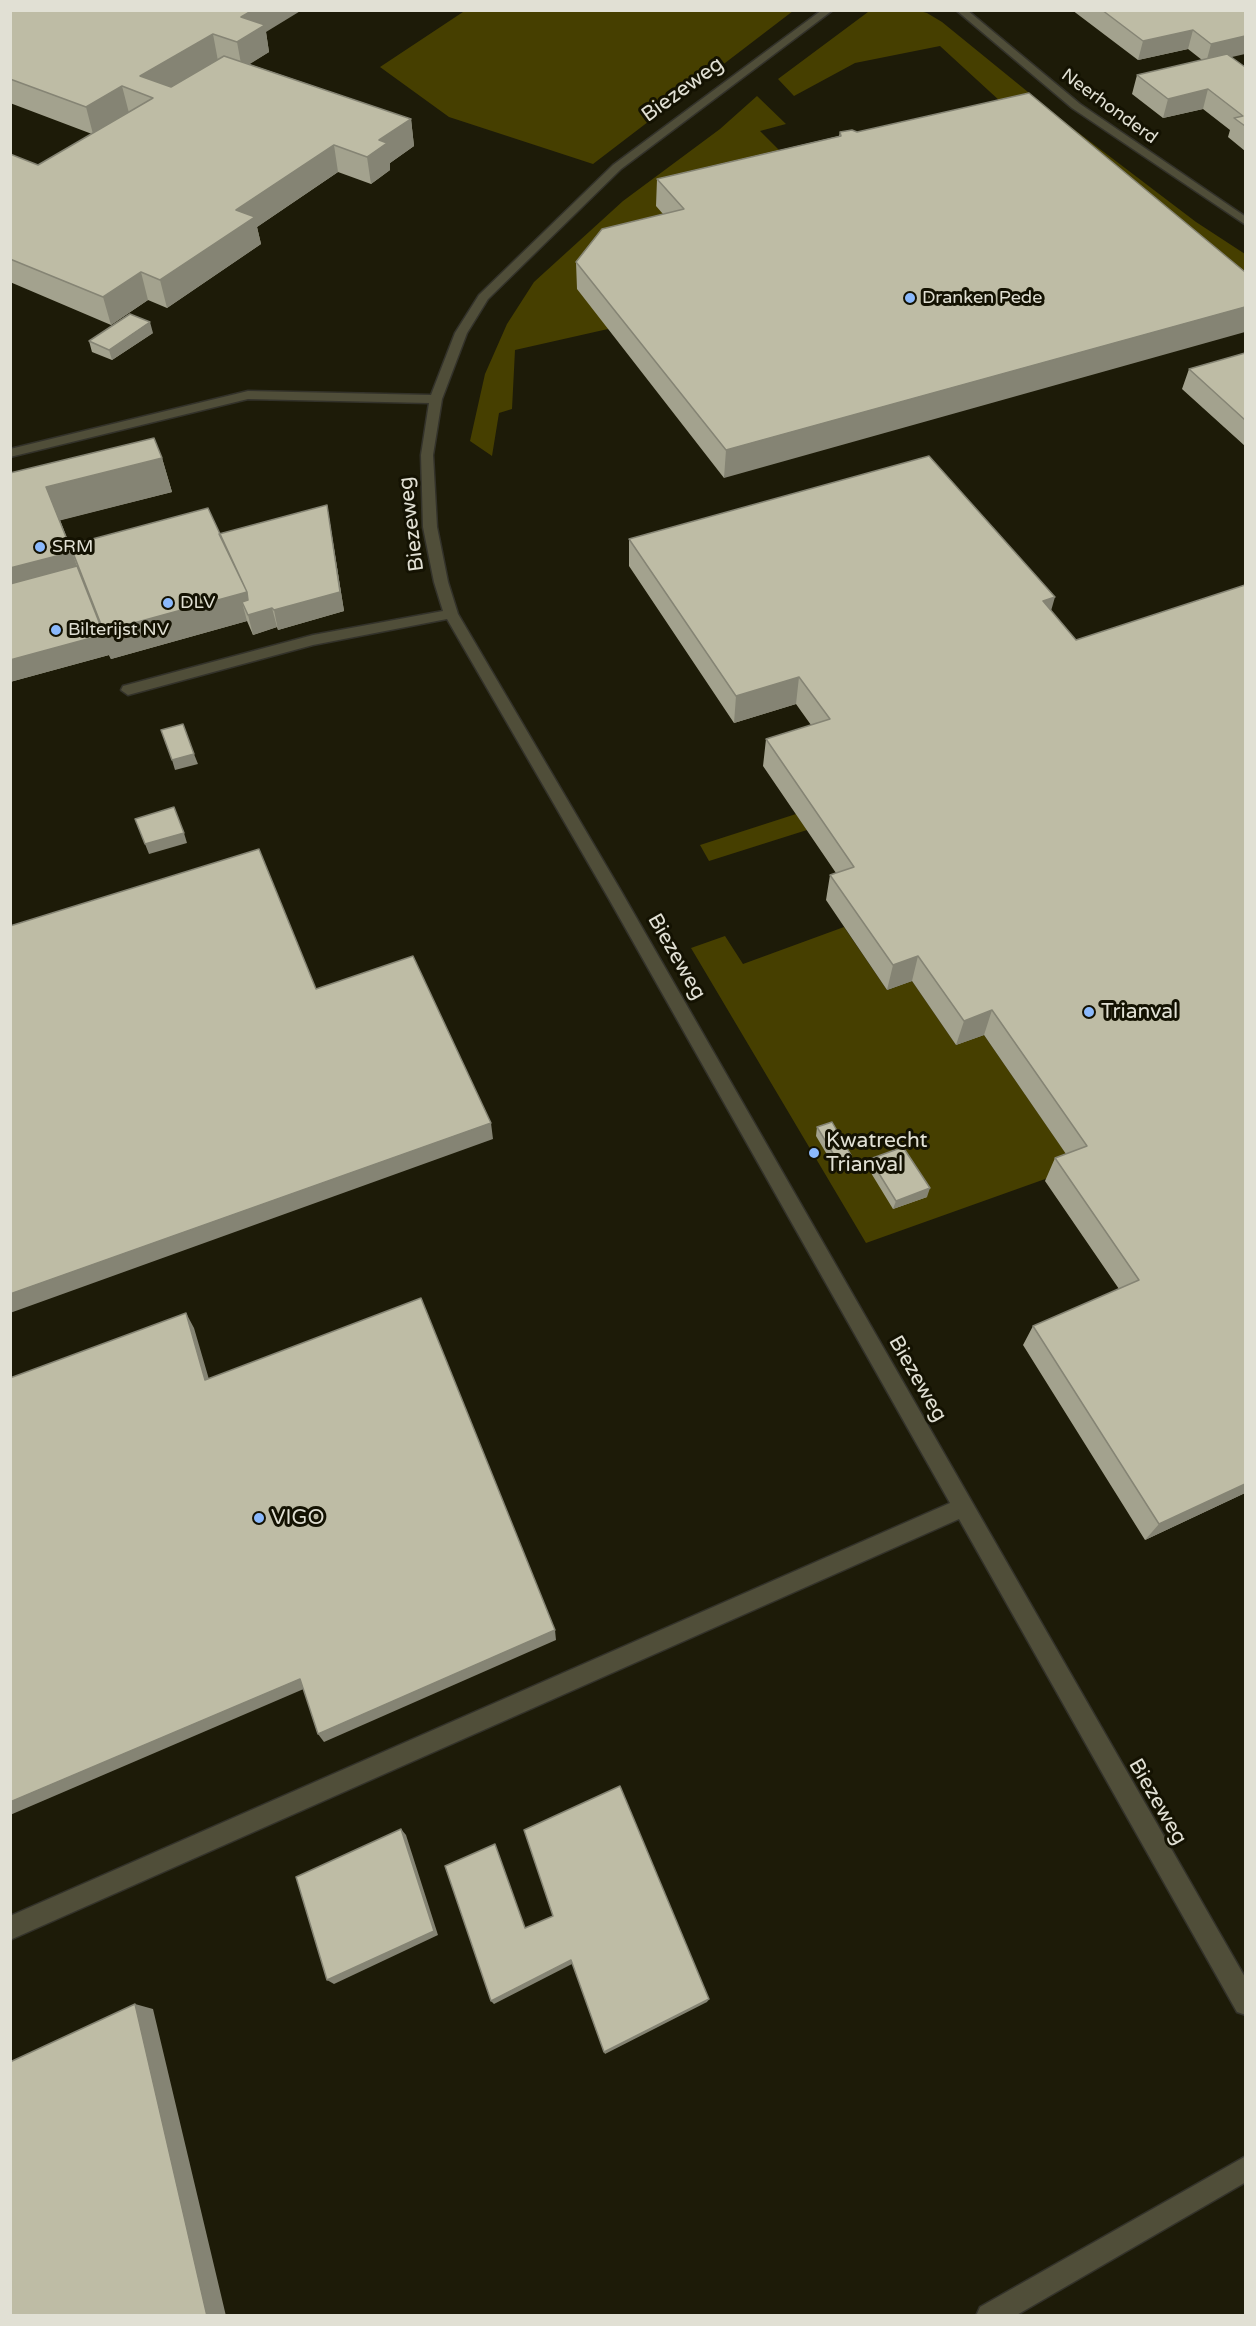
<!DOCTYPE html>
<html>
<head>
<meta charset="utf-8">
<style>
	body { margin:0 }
	#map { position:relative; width:1256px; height:2326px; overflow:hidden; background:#1d1b08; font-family:"Varela Round",sans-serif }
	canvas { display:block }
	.frame { position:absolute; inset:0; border:12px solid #e1e0d4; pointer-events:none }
</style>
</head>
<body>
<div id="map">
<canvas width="1256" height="2326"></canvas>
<div class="frame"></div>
</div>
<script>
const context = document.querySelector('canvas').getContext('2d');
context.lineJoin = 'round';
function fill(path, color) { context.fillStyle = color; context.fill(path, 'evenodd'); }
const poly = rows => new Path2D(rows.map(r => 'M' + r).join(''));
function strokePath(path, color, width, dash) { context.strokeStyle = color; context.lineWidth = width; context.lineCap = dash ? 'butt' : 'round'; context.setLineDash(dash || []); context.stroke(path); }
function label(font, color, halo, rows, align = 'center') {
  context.font = font + ' "Varela Round",sans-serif'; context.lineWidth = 6; context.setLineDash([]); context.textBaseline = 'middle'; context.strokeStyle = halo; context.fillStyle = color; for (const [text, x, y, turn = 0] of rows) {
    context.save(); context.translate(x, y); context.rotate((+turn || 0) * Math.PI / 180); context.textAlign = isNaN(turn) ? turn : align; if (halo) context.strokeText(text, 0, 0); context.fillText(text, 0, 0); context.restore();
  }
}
const green = poly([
	[466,10,793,10,793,11,593,164,449,117,380,67],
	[876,10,916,10,927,13,942,22,1071,127,1196,222,1245,254,1245,307,1013,113,940,46,855,63,794,96,778,79,868,12],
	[757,96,786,124,760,131,793,164,683,236,608,329,515,350,512,409,499,413,492,456,470,441,485,374,507,324,534,282,623,201,720,129],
	[796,814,807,830,709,861,700,845],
	[844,927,887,990,912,981,956,1045,984,1035,1076,1168,866,1243,691,948,725,936,743,964]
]);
const minor = poly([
	[822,10,833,10,621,169,488,299,467,333,442,399,433,455,437,527,448,582,458,614,621,891,1246,1979,1246,2015,1237,2012,959,1519,10,1940,10,1916,950,1503,609,899,447,619,313,645,128,695,121,690,123,686,313,635,443,611,434,582,423,527,421,455,429,403,248,399,10,457,10,449,248,391,431,395,455,333,479,295,613,165,822,10],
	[956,10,967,10,1080,104,1246,217,1246,225,1072,108,956,10],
	[1246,2156,1246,2182,1015,2316,976,2316,980,2307,1246,2156]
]);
const wall = poly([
	[10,10,266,32,269,52,249,64,411,119,414,146,390,163,390,170,371,184,338,172,257,227,261,244,167,308,148,300,111,325,10,282,10,154,38,165,92,134,10,103],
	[1072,10,1245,10,1231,57,1245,67,1245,151,1228,137,1230,130,1203,109,1163,118,1132,94,1137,75,1202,60,1188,49,1138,60],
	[852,130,724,478,577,289,576,262,663,214,656,206,657,179,839,136,840,132],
	[153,333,112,360,92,352,89,341],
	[1245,353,1245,446,1182,389,1189,369],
	[162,458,172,492,60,520,80,572,70,545,219,534,327,505,344,611,278,630,277,627,253,635,247,621,111,659,109,655,10,682,10,473],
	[629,539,1051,611,1245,1493,1145,1540,1023,1345,1033,1326,1119,1289,1045,1181,1055,1158,1066,1154,984,1035,956,1045,912,981,887,990,826,900,830,875,836,873,763,766,766,739,811,725,796,704,734,723,629,566],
	[817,1127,851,1155,849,1163,835,1168,816,1136],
	[870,1159,927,1197,893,1209,868,1168]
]);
const shadedWall = poly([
	[253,10,302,10,266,32,269,52,242,69,237,42,241,17],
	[1193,30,1188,49,1138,60,1143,41],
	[213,34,218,61,153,99,140,76],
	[1245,36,1245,54,1206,63,1211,44],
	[122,86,129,113,93,134,86,107],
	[1208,89,1203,109,1163,118,1168,99],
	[411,119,414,146,390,163,390,170,371,184,367,157,379,140],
	[334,145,338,172,257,227,261,244,167,308,160,280,236,210],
	[141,272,148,300,111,325,103,297],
	[1245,307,1245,332,724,478,726,450],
	[150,322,153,333,112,360,109,350],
	[162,458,172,492,58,521,46,487],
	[327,505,344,611,278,630,274,610],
	[72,552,84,586,10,605,10,568],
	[247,592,272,608,277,627,253,635,248,615,242,602,247,621,111,659,109,655,10,682,10,660,101,632],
	[1055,597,1047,625,1043,601],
	[799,677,796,704,734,723,736,696],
	[194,754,198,764,175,770,172,760],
	[184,833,187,843,149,854,145,844],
	[918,956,912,981,887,990,893,965],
	[992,1010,984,1035,956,1045,964,1021],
	[491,1123,493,1139,10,1313,10,1294],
	[851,1155,849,1163,835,1168,837,1160],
	[930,1188,927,1197,893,1209,896,1201],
	[186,1313,194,1328,213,1393,205,1380],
	[1245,1484,1245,1493,1145,1540,1159,1524],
	[555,1630,556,1640,324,1742,318,1734],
	[300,1679,306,1688,10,1815,10,1802],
	[401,1829,406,1835,438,1935,334,1984,327,1980],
	[571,1960,572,1964,494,2004,491,2001],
	[709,1999,707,2002,605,2054,604,2052],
	[135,2004,153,2009,226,2316,207,2316]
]);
const building = poly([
	[10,10,253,10,241,17,265,25,237,42,213,34,140,76,171,87,224,56,411,119,379,140,387,143,367,157,334,145,236,210,255,217,160,280,141,272,103,297,10,259,10,154,38,165,153,98,122,86,86,107,10,79,10,10],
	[1102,10,1245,10,1245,36,1211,44,1193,30,1143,41,1102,10],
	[1227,54,1245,67,1245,126,1234,118,1243,116,1208,89,1168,99,1137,75,1227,54],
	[1029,93,1245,272,1245,307,726,450,576,262,602,229,684,209,657,179,841,136,840,132,852,130,857,132,1029,93],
	[130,314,150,322,109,350,89,341,130,314],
	[1245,353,1245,420,1189,369,1245,353],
	[154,438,162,458,46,487,72,552,10,568,10,473,154,438],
	[929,456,1055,597,1043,601,1076,640,1245,585,1245,1484,1159,1524,1033,1326,1139,1280,1055,1158,1087,1146,992,1010,964,1021,918,956,893,965,830,875,854,867,766,739,830,719,799,677,736,696,629,539,929,456],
	[327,505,340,592,274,610,272,608,248,615,242,602,248,600,247,592,219,534,327,505],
	[208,508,247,592,101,632,102,627,70,545,208,508],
	[77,566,101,627,101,632,102,635,10,660,10,584,77,566],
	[183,724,194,754,172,760,161,730,183,724],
	[174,807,184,833,145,844,135,819,174,807],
	[259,849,316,989,413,956,491,1123,10,1294,10,926,259,849],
	[832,1122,851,1155,837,1160,817,1127,832,1122],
	[903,1147,930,1188,896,1201,870,1159,903,1147],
	[421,1298,555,1630,318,1734,300,1679,10,1802,10,1378,186,1313,205,1380,421,1298],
	[620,1786,709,1999,604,2052,571,1960,491,2001,445,1866,495,1844,525,1928,553,1916,524,1830,620,1786],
	[401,1829,434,1931,327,1980,296,1877,401,1829],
	[135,2004,207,2316,10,2316,10,2062,135,2004]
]);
const markers = [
	[910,298,6,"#8bb9fc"],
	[40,547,6,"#8bb9fc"],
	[168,603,6,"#8bb9fc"],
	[56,630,6,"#8bb9fc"],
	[1089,1012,6,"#8bb9fc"],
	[814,1153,6,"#8bb9fc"],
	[259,1518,6,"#8bb9fc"]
];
const farStreetnames = [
	["Neerhonderd",1109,107,36]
];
const farPoinames = [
	["Dranken Pede",922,298],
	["SRM",52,547],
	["DLV",180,603],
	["Bilterijst NV",68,630]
];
const streetNames = [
	["Biezeweg",683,90,-36],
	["Biezeweg",412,524,-97],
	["Biezeweg",676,957,60],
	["Biezeweg",917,1379,60],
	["Biezeweg",1157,1802,60]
];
const poiNames = [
	["Trianval",1101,1012],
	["Kwatrecht",826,1141],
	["Trianval",826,1165],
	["VIGO",271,1518]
];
fill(green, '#463f00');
strokePath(minor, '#33322a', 3);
fill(minor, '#504e39');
fill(wall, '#a3a28e');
fill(shadedWall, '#858474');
fill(building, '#bebca5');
strokePath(building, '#858474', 1.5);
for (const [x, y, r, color] of markers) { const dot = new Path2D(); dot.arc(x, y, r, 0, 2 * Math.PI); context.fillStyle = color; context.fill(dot); strokePath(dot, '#141202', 2); }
label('18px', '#e1e0d4', '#141202', farStreetnames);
label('18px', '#e1e0d4', '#141202', farPoinames, 'left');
label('21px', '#e1e0d4', '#141202', streetNames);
label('21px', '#e1e0d4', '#141202', poiNames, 'left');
</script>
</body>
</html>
